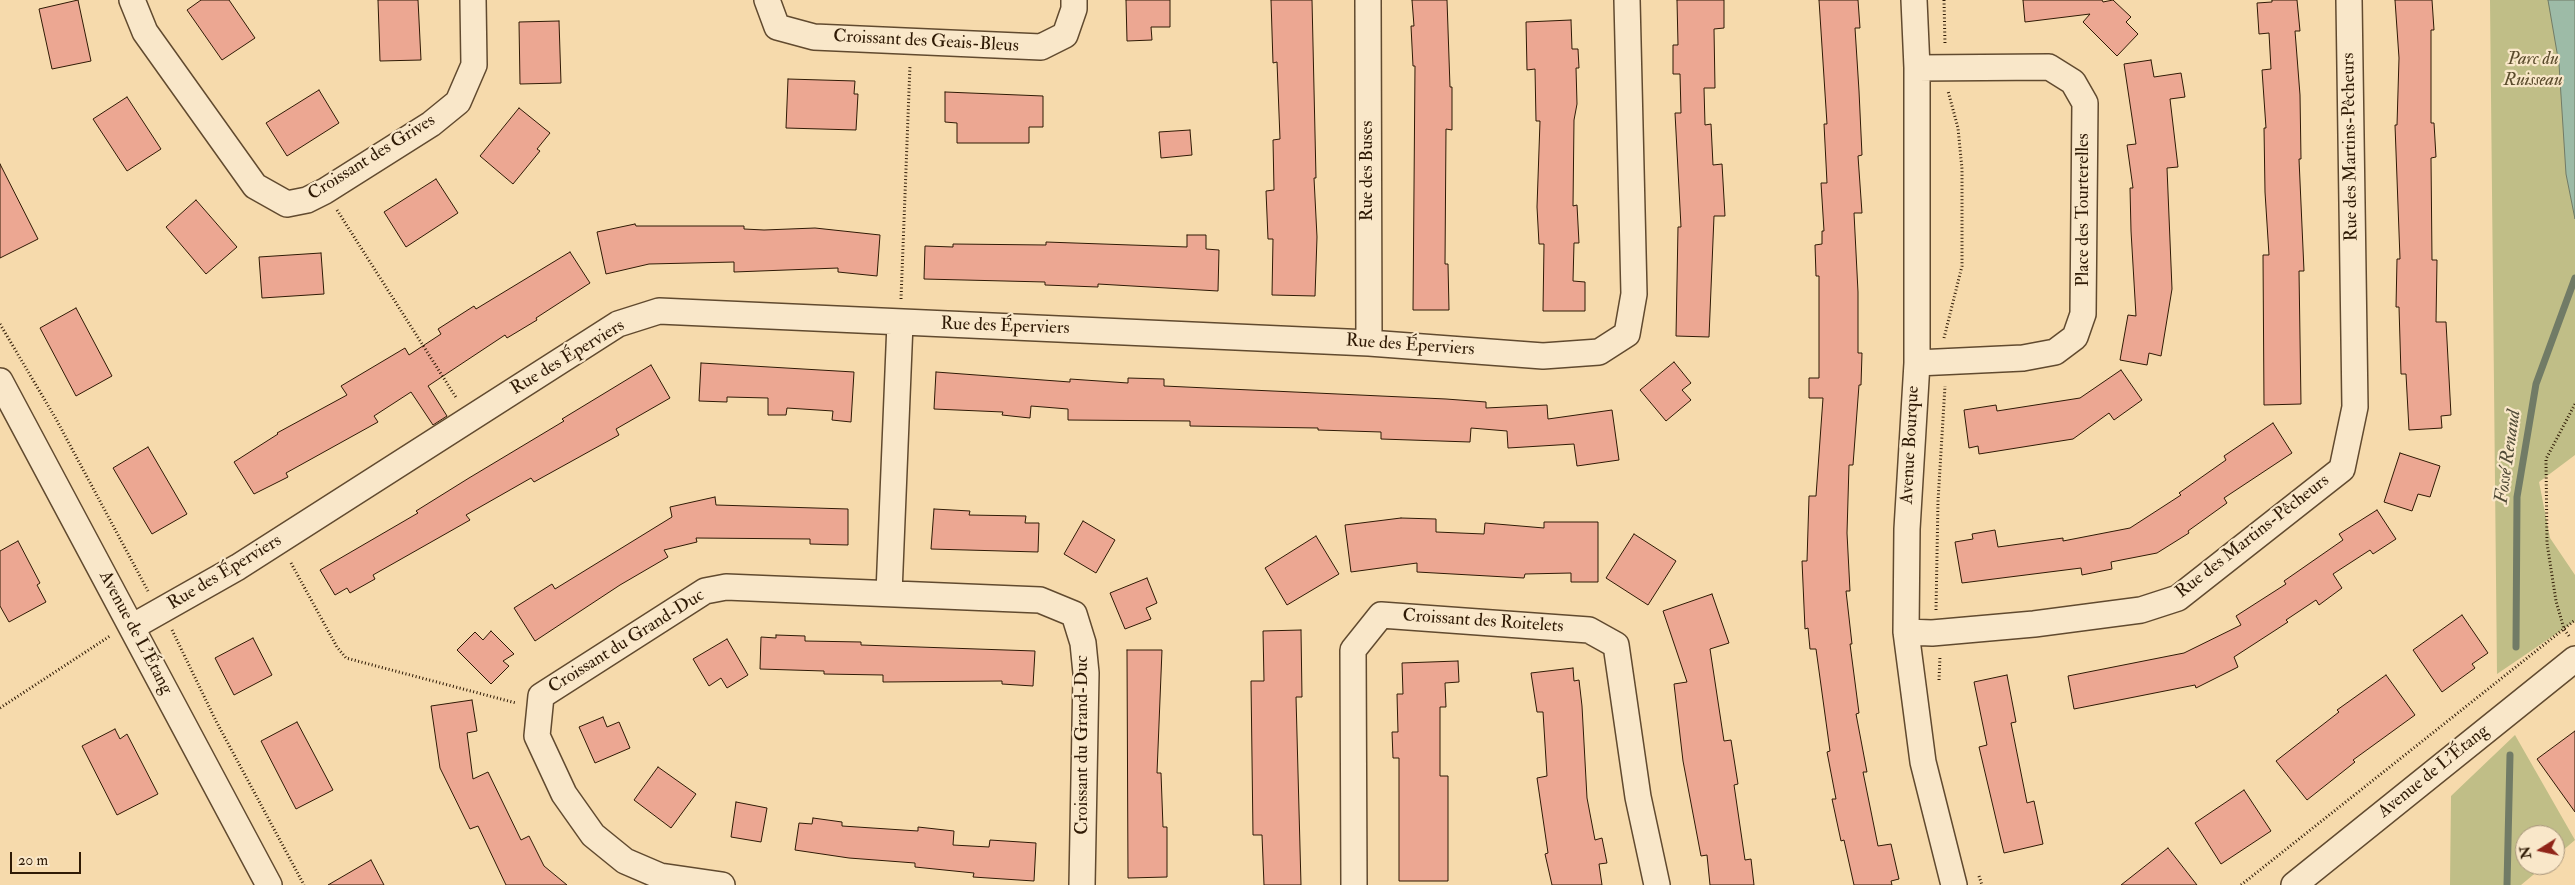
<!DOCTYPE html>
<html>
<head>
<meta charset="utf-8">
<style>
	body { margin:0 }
	#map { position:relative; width:2575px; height:885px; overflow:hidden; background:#f6daac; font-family:"IM FELL Double Pica",serif }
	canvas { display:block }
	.north { position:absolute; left:2515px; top:825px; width:50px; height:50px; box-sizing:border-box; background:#f9e7c9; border:1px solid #a8957b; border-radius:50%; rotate:260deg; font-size:14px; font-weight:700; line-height:20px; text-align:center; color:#2f1a05 }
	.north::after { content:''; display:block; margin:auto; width:18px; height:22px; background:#8f2418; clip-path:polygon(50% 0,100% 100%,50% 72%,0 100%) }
	.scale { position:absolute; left:10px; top:852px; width:71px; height:22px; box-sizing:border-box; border:2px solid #2f1a05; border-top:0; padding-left:6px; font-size:15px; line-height:18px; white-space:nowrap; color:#2f1a05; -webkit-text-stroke:4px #f9e7c9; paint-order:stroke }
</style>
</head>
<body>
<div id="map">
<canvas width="2575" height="885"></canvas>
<div class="north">N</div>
<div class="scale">20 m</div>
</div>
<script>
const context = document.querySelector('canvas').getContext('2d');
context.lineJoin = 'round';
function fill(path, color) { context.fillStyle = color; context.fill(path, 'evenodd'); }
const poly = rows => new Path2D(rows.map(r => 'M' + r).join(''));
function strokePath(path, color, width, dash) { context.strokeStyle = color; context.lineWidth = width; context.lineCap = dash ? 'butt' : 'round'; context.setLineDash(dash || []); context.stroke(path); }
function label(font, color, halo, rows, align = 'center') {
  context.font = font + ' "IM FELL Double Pica",serif'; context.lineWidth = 4.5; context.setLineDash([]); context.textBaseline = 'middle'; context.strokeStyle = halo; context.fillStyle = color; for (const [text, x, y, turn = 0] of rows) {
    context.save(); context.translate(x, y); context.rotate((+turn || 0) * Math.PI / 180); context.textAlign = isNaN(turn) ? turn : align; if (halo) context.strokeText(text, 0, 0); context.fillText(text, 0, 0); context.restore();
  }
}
const green = poly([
	[2490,0,2575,0,2575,455,2539,482,2550,538,2575,575,2575,621,2497,674],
	[2515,735,2575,840,2555,857,2555,835,2525,835,2525,865,2545,865,2521,885,2450,885,2451,796]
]);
const water = poly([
	[2548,0,2575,0,2575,219,2566,174,2559,64,2548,0]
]);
const stream = poly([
	[2516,647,2517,497,2536,384,2575,278],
	[2507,885,2510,755]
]);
const building = poly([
	[78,0,91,61,52,69,39,9,78,0],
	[201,0,229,0,255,38,222,60,187,10,201,0],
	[378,0,418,0,421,60,380,61,378,0],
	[1126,0,1170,0,1170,27,1151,27,1152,40,1127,41,1126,0],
	[1271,0,1312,0,1316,178,1314,178,1317,237,1315,296,1272,295,1273,239,1268,239,1266,191,1274,190,1273,140,1280,139,1277,62,1273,63,1271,0],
	[1412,0,1447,0,1450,87,1452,87,1452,130,1446,129,1445,264,1448,264,1449,310,1413,310,1415,66,1413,66,1411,26,1414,26,1412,0],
	[1677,0,1724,0,1724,28,1714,29,1715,88,1704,88,1705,125,1711,124,1713,165,1722,164,1725,216,1714,216,1709,337,1676,336,1678,227,1681,227,1675,113,1681,113,1680,74,1673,74,1673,45,1678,45,1677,0],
	[1819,0,1858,0,1860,28,1855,28,1859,91,1862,155,1858,156,1862,213,1854,213,1858,292,1858,353,1862,353,1861,385,1859,385,1853,465,1849,465,1847,533,1850,591,1846,591,1852,644,1850,644,1859,713,1856,714,1867,772,1863,772,1878,846,1891,844,1899,879,1891,881,1892,885,1854,885,1844,840,1841,841,1832,799,1836,799,1827,752,1830,751,1816,649,1810,649,1808,628,1805,629,1802,561,1807,561,1809,496,1816,496,1823,398,1809,398,1809,378,1819,378,1819,276,1816,276,1815,245,1822,244,1822,231,1824,231,1821,183,1827,183,1824,124,1827,124,1819,0],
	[2023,0,2102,0,2103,2,2113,0,2131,17,2126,22,2138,34,2117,56,2083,22,2090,14,2025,22,2023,0],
	[2272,0,2297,0,2300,31,2295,31,2300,95,2301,159,2299,159,2304,271,2299,271,2301,404,2264,405,2263,255,2269,255,2265,192,2264,128,2266,128,2262,70,2271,69,2269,33,2259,34,2257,3,2272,2,2272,0],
	[2395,0,2432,0,2434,30,2431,30,2431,123,2434,123,2436,157,2431,158,2432,260,2437,260,2436,322,2446,322,2451,415,2441,416,2442,428,2409,430,2406,374,2401,374,2399,307,2396,307,2397,259,2400,259,2395,125,2397,125,2399,58,2395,0],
	[1571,20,1572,49,1578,49,1579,68,1576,68,1577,104,1574,120,1573,206,1577,205,1579,243,1574,243,1573,281,1585,282,1585,311,1543,311,1544,244,1539,244,1537,207,1540,121,1536,121,1535,69,1527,70,1526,22,1571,20],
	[559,21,561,83,520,84,519,22,559,21],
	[2151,60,2154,77,2181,73,2185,97,2170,99,2178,167,2167,168,2172,289,2161,356,2149,353,2147,365,2120,360,2128,315,2136,316,2131,231,2130,188,2133,188,2127,145,2136,144,2124,64,2151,60],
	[788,79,855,81,854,94,858,94,856,130,786,128,788,79],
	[319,90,339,123,287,156,266,123,319,90],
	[945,92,1043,96,1043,127,1029,127,1029,143,957,143,957,123,945,122,945,92],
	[127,97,161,149,127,171,93,119,127,97],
	[519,108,550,133,537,149,540,151,513,184,480,156,519,108],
	[1190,130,1192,155,1161,158,1159,132,1190,130],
	[0,164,38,239,0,258,0,164],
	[436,179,458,213,406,247,384,212,436,179],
	[196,200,237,247,206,274,166,227,196,200],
	[635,224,636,226,744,226,744,229,764,230,815,228,880,235,877,276,838,272,838,268,734,272,734,262,649,264,606,274,597,232,635,224],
	[1187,235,1206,235,1206,249,1219,250,1218,291,1098,284,1098,287,1045,285,1045,282,924,279,925,246,953,247,953,244,1046,245,1046,242,1187,247,1187,235],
	[570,252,590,283,536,318,537,320,507,338,505,335,428,386,447,416,433,425,411,392,374,416,378,422,286,473,288,477,254,494,234,462,278,434,277,433,347,395,341,386,405,348,409,355,441,334,438,329,474,306,476,309,570,252],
	[321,253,324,294,262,298,259,257,321,253],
	[76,308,112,376,76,396,40,328,76,308],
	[1674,362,1691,383,1682,390,1691,400,1666,421,1640,390,1674,362],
	[701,363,854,372,851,422,832,420,833,411,787,408,786,415,768,415,768,398,727,397,727,402,699,401,701,363],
	[651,365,670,398,616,429,619,435,534,482,531,478,466,515,470,520,373,575,375,579,350,593,347,588,335,595,320,570,418,513,416,511,469,478,564,421,562,419,651,365],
	[2121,370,2142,400,2114,420,2109,413,2073,439,1979,454,1978,446,1969,448,1964,410,1996,405,1997,411,2080,398,2121,370],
	[936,372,1070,382,1070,379,1128,383,1128,378,1164,379,1164,386,1446,399,1486,402,1486,408,1547,405,1548,419,1612,410,1619,460,1577,466,1574,444,1508,448,1507,431,1471,428,1470,442,1381,439,1381,432,1318,430,1318,428,1190,426,1190,421,1068,420,1068,409,1031,406,1030,418,1002,415,1003,412,934,409,936,372],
	[2273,423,2292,453,2224,498,2227,503,2188,531,2189,533,2157,553,2111,562,2112,569,2082,575,2081,568,1962,583,1955,542,1973,539,1972,534,1995,530,1998,547,2063,538,2063,541,2130,528,2181,495,2179,493,2226,460,2224,456,2273,423],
	[148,447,187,514,152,534,113,468,148,447],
	[2400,453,2440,466,2430,497,2418,494,2412,511,2384,502,2400,453],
	[715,497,716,505,848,509,848,545,810,544,810,539,696,538,697,542,664,550,668,557,620,585,535,641,514,608,552,584,555,589,672,517,670,507,715,497],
	[934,509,970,511,969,515,1026,516,1025,523,1039,523,1038,552,931,549,934,509],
	[2377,510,2396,539,2373,554,2370,550,2333,574,2342,588,2319,605,2316,600,2286,620,2288,622,2234,657,2238,667,2196,688,2195,685,2074,709,2068,676,2184,653,2241,625,2236,616,2286,584,2284,581,2343,540,2339,534,2377,510],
	[1401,518,1436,519,1436,532,1484,534,1485,523,1544,528,1544,522,1598,522,1598,582,1571,582,1571,573,1525,574,1524,578,1417,572,1417,563,1351,572,1345,525,1401,518],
	[1083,521,1115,540,1096,573,1064,554,1083,521],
	[1634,534,1676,561,1648,605,1606,578,1634,534],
	[1316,536,1339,574,1287,605,1265,568,1316,536],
	[18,541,40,583,37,585,46,602,9,622,0,606,0,551,18,541],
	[1147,578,1157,603,1146,608,1151,619,1125,629,1110,593,1147,578],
	[1712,594,1729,643,1710,649,1724,741,1731,740,1738,784,1734,785,1745,860,1751,859,1754,885,1710,885,1707,855,1701,856,1683,761,1674,684,1687,682,1663,611,1712,594],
	[2462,615,2488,653,2472,664,2475,668,2442,692,2413,650,2462,615],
	[1301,630,1302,697,1296,697,1301,885,1264,885,1262,835,1253,835,1251,681,1264,681,1263,631,1301,630],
	[491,631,514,654,503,661,509,666,491,684,457,650,475,632,483,640,491,631],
	[776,635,805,636,805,641,861,642,861,645,1035,651,1033,686,1002,684,1002,681,883,682,883,675,824,674,824,671,760,669,761,637,776,638,776,635],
	[253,638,272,675,234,695,215,658,253,638],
	[727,639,748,675,727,688,721,678,709,686,693,659,727,639],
	[1127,650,1162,650,1157,773,1161,773,1163,827,1167,827,1167,877,1128,878,1127,650],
	[1458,661,1459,682,1445,683,1446,707,1440,707,1440,776,1448,776,1448,881,1399,881,1399,758,1393,758,1392,732,1398,732,1397,694,1403,694,1402,663,1458,661],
	[1573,668,1574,681,1579,680,1582,706,1587,798,1595,840,1602,838,1607,863,1599,864,1602,885,1552,885,1545,854,1548,853,1537,778,1547,776,1543,712,1537,712,1531,673,1573,668],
	[2007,675,2016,722,2011,723,2027,803,2034,801,2043,844,2004,853,1979,747,1987,745,1974,682,2007,675],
	[2386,675,2415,715,2353,760,2355,762,2307,800,2276,761,2339,712,2337,710,2386,675],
	[472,700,477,731,467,733,473,779,488,772,521,840,529,836,544,866,567,885,506,885,478,826,470,829,440,768,431,706,472,700],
	[603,717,607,727,619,722,630,748,595,763,579,727,603,717],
	[297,722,333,790,296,809,261,741,297,722],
	[115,729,120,739,127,734,158,794,117,815,82,746,115,729],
	[2575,731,2575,812,2537,759,2575,731],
	[658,767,696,794,671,828,634,800,658,767],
	[2244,790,2271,831,2221,864,2195,823,2244,790],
	[736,802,767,808,761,842,731,837,736,802],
	[813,818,842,822,842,826,918,831,918,827,954,831,953,845,989,847,990,840,1036,843,1034,881,973,877,974,873,915,867,915,863,849,858,795,850,799,823,812,824,813,818],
	[2168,848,2197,885,2121,885,2168,848],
	[371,860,384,885,328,885,371,860]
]);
const path = poly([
	[1944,0,1945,44],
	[337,210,457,399],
	[901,299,910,65],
	[0,324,56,419,148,591],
	[1944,338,1962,266,1962,169,1958,128,1948,91],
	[291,563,337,647,346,658,516,703],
	[1936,610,1938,501,1945,386],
	[172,630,216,721,304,885],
	[2569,636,2564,629,2556,601,2547,543,2546,459,2575,404],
	[1939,680,1940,656],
	[0,708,110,636],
	[1979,876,1982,885],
	[2241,885,2575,620]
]);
const minor = poly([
	[132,0,145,32,255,186,287,204,307,200,325,191,431,124,458,102,474,65,473,0],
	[767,0,777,27,814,37,1041,47,1065,35,1074,9,1074,0],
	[1368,0,1369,343],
	[1914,0,1917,68,1917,363,1907,529,1906,632,1923,762,1954,885],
	[1917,363,2023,358,2055,352,2075,337,2083,314,2085,103,2073,82,2049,67,1917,68],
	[0,381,269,885],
	[889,593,900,323],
	[132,627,238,567,618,324,659,311,1369,343,1543,356,1599,352,1627,334,1634,294,1627,0],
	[1906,632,1932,633,2034,624,2141,610,2178,598,2342,469,2355,407,2349,0],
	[722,885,660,876,625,861,593,835,564,794,537,736,541,696,705,591,726,587,1040,600,1074,614,1083,643,1086,673,1082,885],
	[1354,885,1353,650,1381,615,1589,630,1616,645,1638,797,1657,885],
	[2294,885,2575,659]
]);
const streetNames = [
	["Croissant des Geais-Bleus",926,42,3],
	["Rue des Martins-Pêcheurs",2351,147,-91],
	["Croissant des Grives",372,158,-32],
	["Rue des Buses",1368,171,-90],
	["Place des Tourterelles",2084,210,-90],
	["Rue des Éperviers",1005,327,2],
	["Rue des Éperviers",1410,346,4],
	["Rue des Éperviers",568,358,-31],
	["Avenue Bourque",1911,445,-87],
	["Rue des Martins-Pêcheurs",2253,537,-38],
	["Rue des Éperviers",225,573,-31],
	["Croissant des Roitelets",1483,622,4],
	["Avenue de L'Étang",135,633,62],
	["Croissant du Grand-Duc",627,642,-32],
	["Croissant du Grand-Duc",1083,745,-90],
	["Avenue de L'Étang",2434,772,-39]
];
const parkNames = [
	["Parc du",2533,60],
	["Ruisseau",2533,81]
];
const waterNames = [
	["Fossé Renaud",2509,457,-82]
];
fill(green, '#c0be87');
fill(water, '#9dbba7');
strokePath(water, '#717b66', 1);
strokePath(stream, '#717b66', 7);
fill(building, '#eca792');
strokePath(building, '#2f1a05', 1);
strokePath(minor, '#614a2f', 28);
strokePath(path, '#2f1a05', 3, [1, 2.5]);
strokePath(minor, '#f9e7c9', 25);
label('18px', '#2f1a05', '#f9e7c9', streetNames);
label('italic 18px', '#5a4b2c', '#f9e7c9', parkNames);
label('italic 19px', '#504a36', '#f9e7c9', waterNames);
</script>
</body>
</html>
